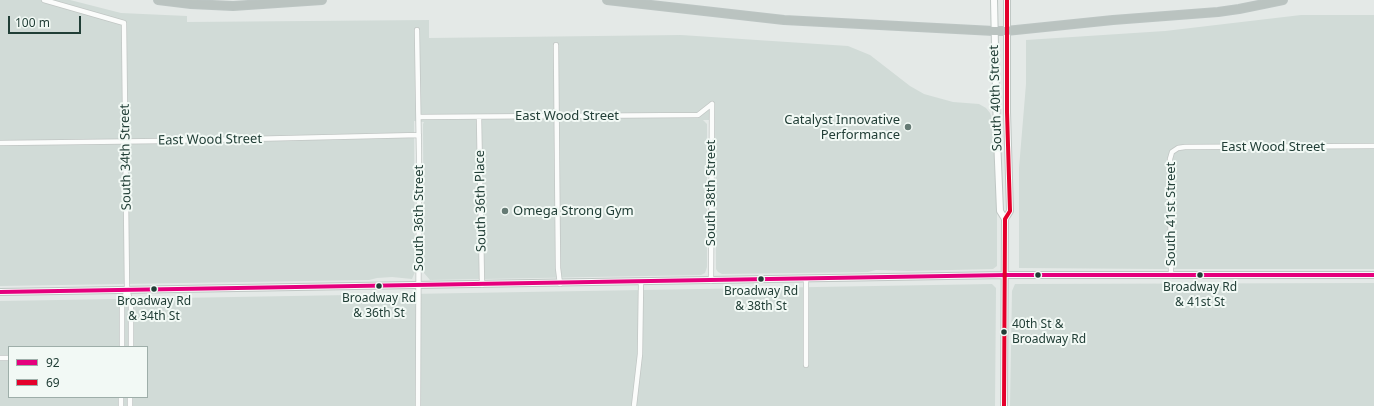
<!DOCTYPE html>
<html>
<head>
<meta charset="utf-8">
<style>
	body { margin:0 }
	#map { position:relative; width:1374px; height:406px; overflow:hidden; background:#e4e9e7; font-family:"Noto Sans",sans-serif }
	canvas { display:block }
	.legend { position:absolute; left:8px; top:346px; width:140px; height:52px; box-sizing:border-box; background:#f2f9f5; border:1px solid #9eaea9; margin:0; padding:5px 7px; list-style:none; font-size:12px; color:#213e36 }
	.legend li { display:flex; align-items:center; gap:8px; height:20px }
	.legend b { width:20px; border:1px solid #9eaea9 }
	.scale { position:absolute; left:8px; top:16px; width:73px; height:18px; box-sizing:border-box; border:2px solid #213e36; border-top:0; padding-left:5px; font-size:12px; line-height:14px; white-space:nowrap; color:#213e36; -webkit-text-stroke:3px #f2f9f5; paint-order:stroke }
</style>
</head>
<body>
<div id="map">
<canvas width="1374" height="406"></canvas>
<ul class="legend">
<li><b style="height:5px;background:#e5007d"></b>92</li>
<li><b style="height:5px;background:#e4002b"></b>69</li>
</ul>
<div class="scale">100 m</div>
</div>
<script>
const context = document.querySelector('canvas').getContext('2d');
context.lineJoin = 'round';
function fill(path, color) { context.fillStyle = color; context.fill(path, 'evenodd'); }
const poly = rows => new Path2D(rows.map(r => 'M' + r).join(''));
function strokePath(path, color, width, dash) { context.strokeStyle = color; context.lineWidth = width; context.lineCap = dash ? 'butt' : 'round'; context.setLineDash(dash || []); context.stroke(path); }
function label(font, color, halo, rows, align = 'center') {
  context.font = font + ' "Noto Sans",sans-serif'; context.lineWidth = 4; context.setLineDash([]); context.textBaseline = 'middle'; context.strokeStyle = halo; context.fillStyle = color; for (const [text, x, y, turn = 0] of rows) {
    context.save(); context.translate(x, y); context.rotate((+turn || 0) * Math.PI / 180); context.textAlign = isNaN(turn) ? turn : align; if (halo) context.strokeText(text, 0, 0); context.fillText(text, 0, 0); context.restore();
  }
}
const built = poly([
	[0,0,70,0,121,13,187,16,187,22,429,20,429,38,681,35,848,46,870,55,910,86,924,94,953,102,979,104,986,108,990,113,992,118,997,209,997,266,993,269,908,271,876,270,868,272,722,274,718,272,716,269,715,120,703,120,707,124,707,267,705,273,701,275,430,280,424,273,423,132,423,124,424,122,414,121,415,272,412,279,392,277,377,278,369,280,0,286],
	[1301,15,1374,15,1374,269,1157,269,1019,268,1019,168,1026,84,1026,40,1165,31],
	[1374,283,1374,406,1010,406,1012,291,1015,284],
	[992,284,996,288,996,292,995,406,0,406,0,301],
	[9,347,147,347,147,397,9,397]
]);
const street = poly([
	[44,0,124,23,127,290,131,303,131,347],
	[417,30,419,156,418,406],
	[556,45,558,268,560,284],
	[419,117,698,115,712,104],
	[479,117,482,285],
	[0,143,163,141,419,135],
	[1171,276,1170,159,1172,152,1178,148,1185,147,1374,146],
	[806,279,806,365],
	[711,281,712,104],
	[122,347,122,304,127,290],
	[0,358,9,358],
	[121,406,121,397],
	[130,406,130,397],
	[634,406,640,354,641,282]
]);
const secondary = poly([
	[994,0,997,138,1000,211,1005,219],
	[0,292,1006,275,1374,275],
	[1004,406,1005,219,1010,211,1007,112,1007,0]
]);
const highway = poly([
	[158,0,191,4,233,6,322,0],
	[607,0,784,20,994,31,1006,31,1113,20,1218,12,1239,9,1283,0]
]);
const bus1 = poly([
	[0,292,1006,275,1374,275]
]);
const bus2 = poly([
	[1004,406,1005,219,1010,211,1007,112,1007,0]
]);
const markers = [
	[908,127,4,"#657a74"],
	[505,211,4,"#657a74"],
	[1038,275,3.5,"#213e36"],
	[1200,275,3.5,"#213e36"],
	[761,279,3.5,"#213e36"],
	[379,286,3.5,"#213e36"],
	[154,289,3.5,"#213e36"],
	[1004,332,3.5,"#213e36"]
];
const busNames = [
	["Broadway Rd",1200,288],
	["& 41st St",1200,303],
	["Broadway Rd",761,292],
	["& 38th St",761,307],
	["Broadway Rd",379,299],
	["& 36th St",379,314],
	["Broadway Rd",154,302],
	["& 34th St",154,317],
	["40th St &",1012,325,"left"],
	["Broadway Rd",1012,340,"left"]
];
const streetNames = [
	["South 40th Street",996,98,-92],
	["East Wood Street",567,116],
	["East Wood Street",210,140,-1],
	["East Wood Street",1273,147],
	["South 34th Street",126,157,-91],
	["South 38th Street",711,193,-90],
	["South 36th Place",481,201,-91],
	["South 41st Street",1171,214,-90],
	["South 36th Street",419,218,-90]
];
const poiNames = [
	["Catalyst Innovative",900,120],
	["Performance",900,135],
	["Omega Strong Gym",513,211,"left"]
];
fill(built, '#d1dbd7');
strokePath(street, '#c1c6c4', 6);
strokePath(secondary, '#bfc7c4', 8);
strokePath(highway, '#bcc5c3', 10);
strokePath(street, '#fbfcfb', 4.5);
strokePath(secondary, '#fbfcfb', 6);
strokePath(highway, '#bac3c0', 8);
strokePath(bus1, '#e5007d', 4);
strokePath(bus2, '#e4002b', 4);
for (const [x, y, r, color] of markers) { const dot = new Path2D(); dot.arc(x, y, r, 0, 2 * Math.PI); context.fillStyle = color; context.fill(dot); strokePath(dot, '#f2f9f5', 1.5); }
label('12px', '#213e36', '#f2f9f5', busNames);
label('13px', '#213e36', '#f2f9f5', streetNames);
label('13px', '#213e36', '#f2f9f5', poiNames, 'right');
</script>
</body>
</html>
